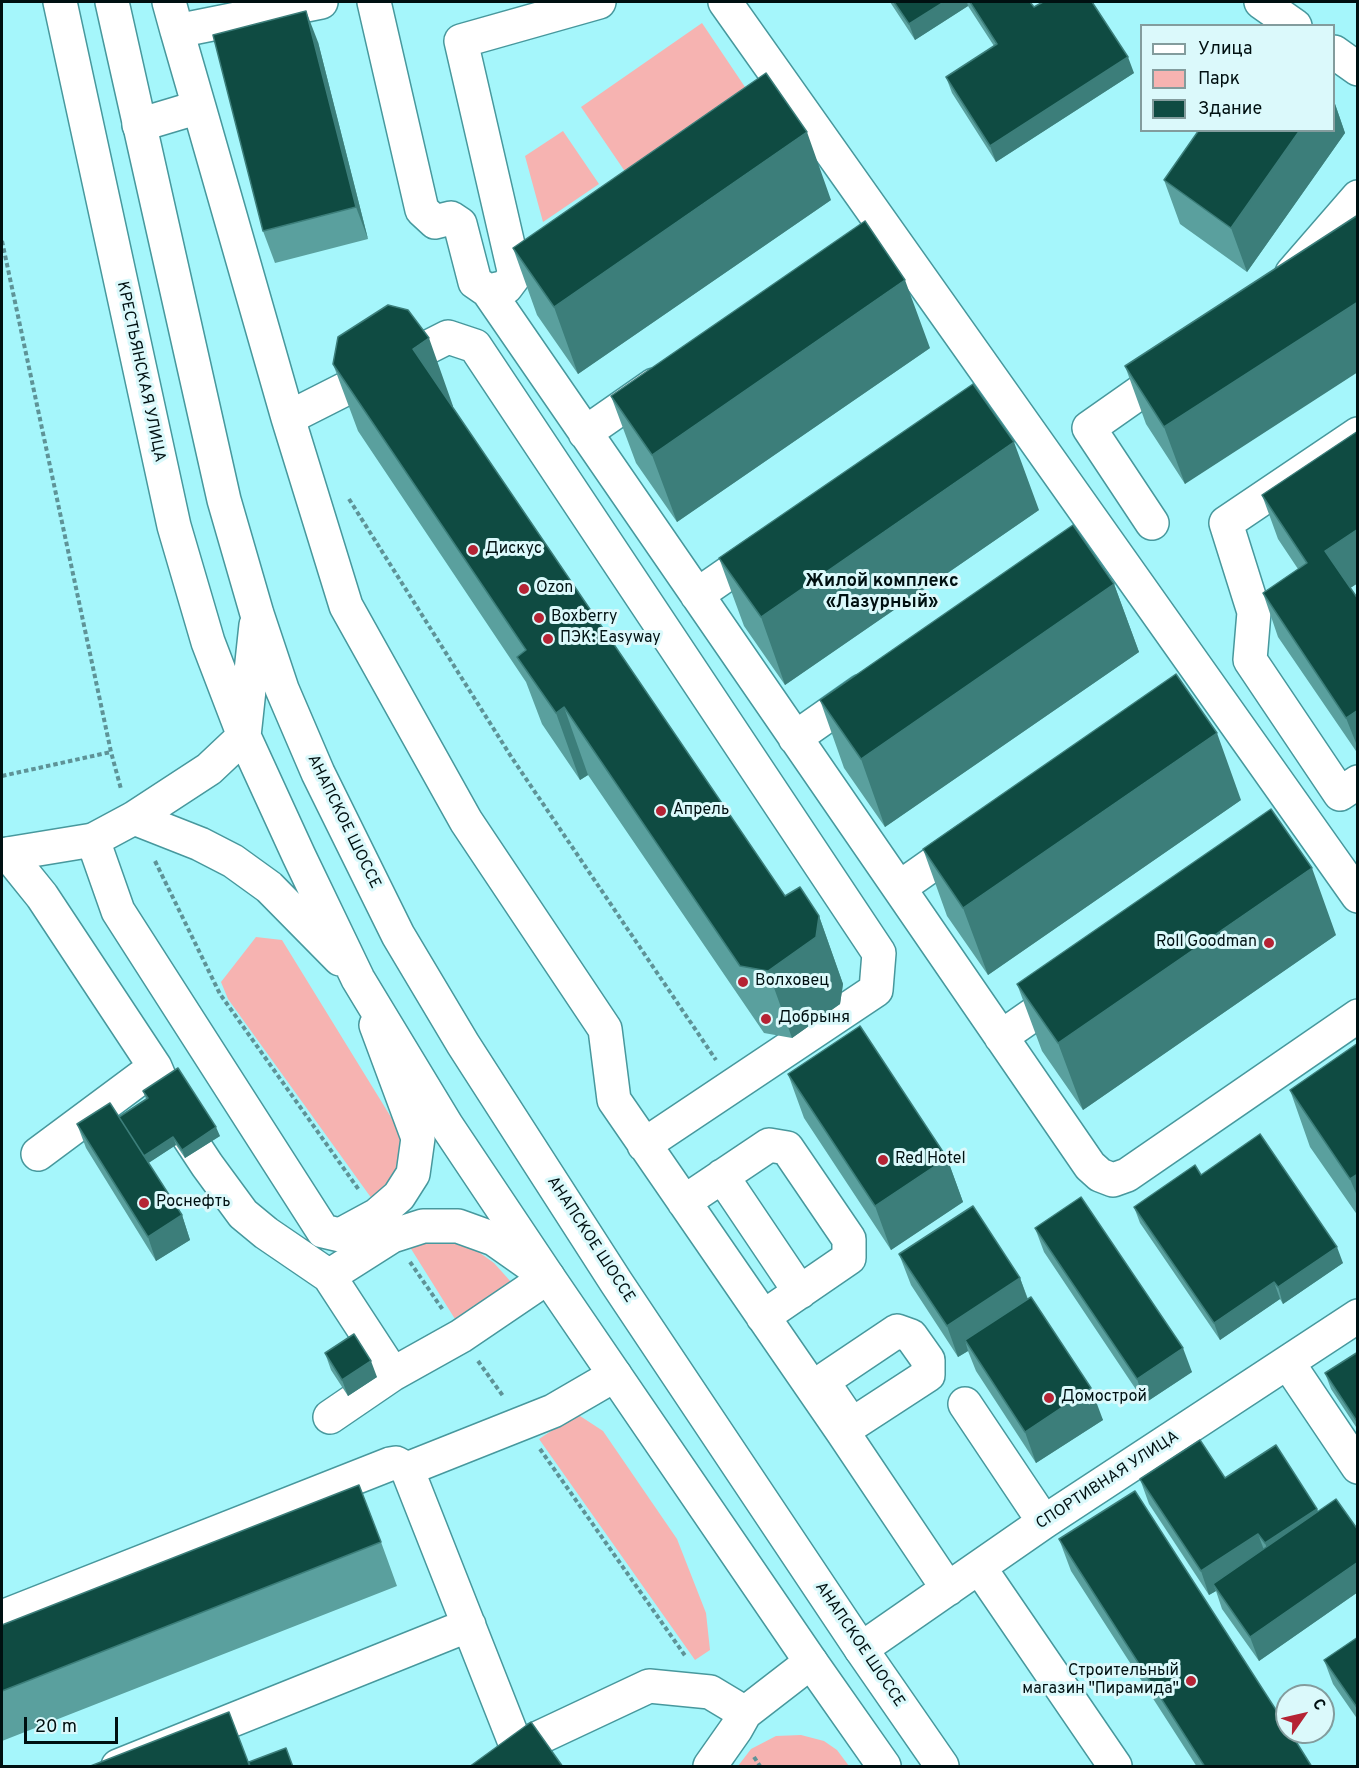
<!DOCTYPE html>
<html>
<head>
<meta charset="utf-8">
<style>
	body { margin:0 }
	#map { position:relative; width:1359px; height:1768px; overflow:hidden; background:#a5f6fb; font-family:Overpass,sans-serif }
	canvas { display:block }
	.frame { position:absolute; inset:0; border:3px solid #001011; pointer-events:none }
	.legend { position:absolute; left:1140px; top:24px; width:195px; height:108px; box-sizing:border-box; background:#dbf9fb; border:2px solid #839c9d; margin:0; padding:8px 10px; list-style:none; font-size:18px; color:#001011 }
	.legend li { display:flex; align-items:center; gap:12px; height:30px }
	.legend b { width:30px; border:2px solid #839c9d }
	.north { position:absolute; left:1275px; top:1684px; width:60px; height:60px; box-sizing:border-box; background:#dbf9fb; border:2px solid #839c9d; border-radius:50%; rotate:56deg; font-size:16px; font-weight:700; line-height:24px; text-align:center; color:#001011 }
	.north::after { content:''; display:block; margin:auto; width:21px; height:27px; background:#b52334; clip-path:polygon(50% 0,100% 100%,50% 72%,0 100%) }
	.scale { position:absolute; left:24px; top:1717px; width:94px; height:27px; box-sizing:border-box; border:3px solid #001011; border-top:0; padding-left:8px; font-size:18px; line-height:21px; white-space:nowrap; color:#001011; -webkit-text-stroke:4px #dbf9fb; paint-order:stroke }
</style>
</head>
<body>
<div id="map">
<canvas width="1359" height="1768"></canvas>
<div class="frame"></div>
<ul class="legend">
<li><b style="height:8px;background:#fff"></b>Улица</li>
<li><b style="height:16px;background:#f6b3b1"></b>Парк</li>
<li><b style="height:16px;background:#0f4b42"></b>Здание</li>
</ul>
<div class="north">С</div>
<div class="scale">20 m</div>
</div>
<script>
const context = document.querySelector('canvas').getContext('2d');
context.lineJoin = 'round';
function fill(path, color) { context.fillStyle = color; context.fill(path, 'evenodd'); }
const poly = rows => new Path2D(rows.map(r => 'M' + r).join(''));
function strokePath(path, color, width, dash) { context.strokeStyle = color; context.lineWidth = width; context.lineCap = dash ? 'butt' : 'round'; context.setLineDash(dash || []); context.stroke(path); }
function label(font, color, halo, rows, align = 'center') {
  context.font = font + ' Overpass,sans-serif'; context.lineWidth = 6; context.setLineDash([]); context.textBaseline = 'middle'; context.strokeStyle = halo; context.fillStyle = color; for (const [text, x, y, turn = 0] of rows) {
    context.save(); context.translate(x, y); context.rotate((+turn || 0) * Math.PI / 180); context.textAlign = isNaN(turn) ? turn : align; if (halo) context.strokeText(text, 0, 0); context.fillText(text, 0, 0); context.restore();
  }
}
const green = poly([
	[702,23,747,90,626,173,581,107],
	[563,131,599,184,543,222,525,156],
	[256,937,282,940,402,1135,399,1167,390,1181,372,1199,228,999,221,982],
	[447,1240,473,1248,494,1263,512,1283,455,1319,408,1244],
	[577,1414,603,1431,677,1539,706,1613,710,1650,695,1660,539,1439],
	[801,1735,824,1741,837,1750,849,1766,738,1766,751,1749,776,1736]
]);
const path = poly([
	[2,241,111,752,121,789],
	[349,499,512,758,716,1060],
	[2,776,111,752],
	[155,861,220,994,359,1190],
	[410,1262,443,1310],
	[478,1361,503,1396],
	[540,1449,686,1657],
	[754,1757,760,1766]
]);
const minor = poly([
	[169,2,177,31],
	[374,2,422,210,435,222,451,218,460,224,475,282,488,291,506,287,515,275,461,41,599,2],
	[725,2,1358,896],
	[1261,2,1295,26],
	[1334,52,1358,69],
	[199,107,288,418,346,606,466,821,605,1029,614,1100,842,1431,948,1589],
	[139,125,199,107,177,31,321,2],
	[1292,273,1358,197],
	[488,291,899,888,967,840],
	[288,418,448,337,475,346,879,953,876,990,644,1145],
	[585,433,654,385],
	[1358,434,1226,523,1254,612,1250,660,1340,794,1358,782],
	[1152,523,1089,428,1173,369],
	[697,595,762,550],
	[795,738,862,691],
	[93,840,118,911,323,1231,340,1235,377,1215,399,1196,413,1174,418,1138,376,1025],
	[8,854,42,896,155,1067,178,1121,207,1165,243,1214,266,1233,329,1276,392,1236,423,1226,458,1226,494,1239,548,1277,461,1336,393,1374,330,1417],
	[899,888,1090,1166,1100,1175,1113,1180,1127,1175,1358,1016],
	[1001,1037,1067,991],
	[38,1154,155,1067],
	[722,1176,800,1292],
	[684,1202,769,1145,787,1148,849,1239,849,1258,763,1317],
	[329,1276,393,1374],
	[1288,1363,1358,1467],
	[965,1404,1044,1522],
	[842,1431,928,1375,928,1360,911,1336,897,1331,827,1378,827,1388,844,1413],
	[407,1469,553,1411,615,1375],
	[979,1567,1115,1766],
	[2,1617,390,1464,396,1463,407,1469,517,1748,649,1686,710,1692,745,1713],
	[861,1649,1044,1522,1358,1316],
	[118,1766,469,1625],
	[710,1766,736,1729,745,1713,811,1662]
]);
const major = poly([
	[60,2,174,526,208,642,244,736,299,856,358,979,447,1126,548,1277,811,1662,884,1766],
	[112,2,224,500,257,614,282,689,318,773,398,935,463,1044,616,1282,861,1649,942,1766],
	[134,818,200,844,233,861,269,887,340,959],
	[2,855,93,840,134,818,209,769,244,736,256,625]
]);
const wall = poly([
	[890,2,1030,2,1034,7,1134,73,996,162,952,93,946,77,994,46,968,6,915,40],
	[318,42,368,239,275,263,263,231],
	[1334,101,1345,133,1247,272,1180,224,1164,180,1334,130],
	[831,200,578,374,537,315,513,248],
	[1358,215,1185,484,1146,424,1125,366],
	[930,348,677,522,636,463,611,396],
	[333,364,453,406,452,406,785,896,819,916,843,984,840,1004,792,1038,764,1033,588,775,580,780,542,724,526,682,358,431],
	[1358,431,1358,583,1350,588,1358,599,1358,754,1278,637,1263,593,1298,569,1278,539,1262,495],
	[1039,510,785,685,744,626,719,558],
	[1114,584,1139,652,885,827,844,768,820,700],
	[1241,800,988,975,947,916,923,849],
	[1336,935,1083,1110,1042,1051,1017,984],
	[1358,1043,1358,1216,1310,1147,1290,1090],
	[788,1074,947,1158,963,1202,891,1250,804,1118],
	[143,1091,220,1136,185,1158,176,1145,148,1163,182,1215,190,1240,156,1261,86,1148,77,1124,119,1117,146,1099],
	[1201,1175,1343,1263,1283,1304,1280,1299,1220,1340,1140,1223,1134,1207],
	[1035,1228,1192,1372,1145,1403,1044,1252],
	[899,1254,1020,1278,1028,1299,1103,1420,1036,1463,976,1371,968,1351,958,1357,911,1285],
	[1358,1352,1358,1430,1331,1389,1325,1373],
	[325,1353,377,1377,348,1396,331,1370],
	[1225,1478,1317,1509,1318,1512,1358,1530,1358,1592,1259,1661,1222,1609,1216,1591,1209,1595,1149,1504,1140,1479],
	[1059,1539,1312,1767,1197,1767,1071,1571],
	[381,1542,397,1586,2,1741,2,1625],
	[1358,1637,1358,1720,1333,1684,1324,1660]
]);
const shadedWall = poly([
	[944,2,967,2,968,6,915,40,909,24],
	[306,11,318,42,368,239,356,207],
	[1128,57,1134,73,996,162,990,146],
	[1334,101,1345,133,1247,272,1231,228,1300,130,1334,130],
	[807,132,831,200,578,374,554,307],
	[905,280,930,348,677,522,652,455],
	[1358,302,1358,372,1185,484,1164,427],
	[429,338,453,406,438,416,413,349],
	[1014,442,1039,510,785,685,761,617],
	[1358,529,1358,583,1341,594,1325,551],
	[1114,584,1139,652,885,827,861,759],
	[564,707,588,775,580,780,556,713],
	[1358,710,1358,748,1346,718],
	[1217,733,1241,800,988,975,963,908],
	[1312,868,1336,935,1083,1110,1058,1043],
	[819,916,843,984,840,1004,792,1038,768,971],
	[216,1127,220,1136,185,1158,182,1150],
	[173,1137,176,1145,144,1166,141,1158],
	[947,1158,963,1202,891,1250,875,1206],
	[1358,1174,1358,1198,1350,1179],
	[182,1215,190,1240,156,1261,148,1237],
	[1337,1247,1343,1263,1283,1304,1278,1287],
	[1020,1278,1031,1309,965,1340,968,1351,958,1357,947,1326],
	[1274,1282,1280,1299,1220,1340,1214,1323],
	[1183,1348,1192,1372,1145,1403,1137,1379],
	[371,1361,377,1377,348,1396,342,1380],
	[1091,1388,1103,1420,1036,1463,1025,1432],
	[1317,1509,1326,1534,1274,1568,1265,1543],
	[1258,1534,1267,1558,1213,1584,1216,1591,1209,1595,1201,1571],
	[1358,1562,1358,1592,1259,1661,1250,1637]
]);
const building = poly([
	[894,2,944,2,909,24,894,2],
	[970,2,1030,2,1034,7,1043,2,1092,2,1128,57,990,146,946,77,997,44,970,2],
	[306,11,356,207,263,231,213,35,306,11],
	[766,73,807,132,554,307,513,248,766,73],
	[1199,130,1300,130,1231,228,1164,180,1199,130],
	[1358,215,1358,302,1164,427,1125,366,1358,215],
	[865,221,905,280,652,455,611,396,865,221],
	[388,305,408,310,429,338,413,349,785,896,800,887,819,916,816,937,768,971,740,966,564,707,556,713,517,657,526,650,333,364,338,337,388,305],
	[973,384,1014,442,761,617,719,558,973,384],
	[1358,431,1358,529,1325,551,1358,599,1358,710,1346,718,1263,593,1307,563,1262,495,1358,431],
	[1073,525,1114,584,861,759,820,700,1073,525],
	[1176,674,1217,733,963,908,923,849,1176,674],
	[1271,809,1312,868,1058,1043,1017,984,1271,809],
	[860,1026,947,1158,875,1206,788,1074,860,1026],
	[1358,1043,1358,1174,1350,1179,1290,1090,1358,1043],
	[178,1068,216,1127,182,1150,173,1137,144,1156,119,1117,148,1098,143,1091,178,1068],
	[110,1103,182,1215,148,1237,77,1124,110,1103],
	[1260,1134,1337,1247,1278,1287,1274,1282,1214,1323,1134,1207,1195,1165,1201,1175,1260,1134],
	[1081,1197,1183,1348,1137,1379,1035,1228,1081,1197],
	[973,1206,1020,1278,947,1326,899,1254,973,1206],
	[1031,1297,1091,1388,1025,1432,965,1340,1031,1297],
	[354,1334,371,1361,342,1380,325,1353,354,1334],
	[1358,1352,1358,1423,1325,1373,1358,1352],
	[1200,1440,1225,1478,1276,1445,1317,1509,1265,1543,1258,1534,1201,1571,1140,1479,1200,1440],
	[359,1485,381,1542,2,1691,2,1625,359,1485],
	[1135,1491,1287,1727,1287,1732,1290,1732,1312,1767,1205,1767,1059,1539,1135,1491],
	[1336,1499,1358,1530,1358,1562,1250,1637,1213,1584,1336,1499],
	[1358,1637,1358,1709,1324,1660,1358,1637],
	[229,1712,250,1767,88,1767,229,1712],
	[531,1722,563,1767,469,1767,531,1722],
	[286,1748,293,1767,250,1767,249,1762,286,1748]
]);
const markers = [
	[473,550,6,"#b52334"],
	[524,589,6,"#b52334"],
	[539,618,6,"#b52334"],
	[548,639,6,"#b52334"],
	[661,811,6,"#b52334"],
	[1269,943,6,"#b52334"],
	[743,982,6,"#b52334"],
	[766,1019,6,"#b52334"],
	[883,1160,6,"#b52334"],
	[144,1203,6,"#b52334"],
	[1049,1398,6,"#b52334"],
	[1191,1681,6,"#b52334"]
];
const streetNames = [
	["КРЕСТЬЯНСКАЯ УЛИЦА",140,372,78],
	["АНАПСКОЕ ШОССЕ",343,822,64],
	["АНАПСКОЕ ШОССЕ",590,1240,57],
	["СПОРТИВНАЯ УЛИЦА",1108,1481,-33],
	["АНАПСКОЕ ШОССЕ",859,1645,56]
];
const poiNames = [
	["Дискус",485,550],
	["Ozon",536,589],
	["Boxberry",551,618],
	["ПЭК: Easyway",560,639],
	["Апрель",673,811],
	["Roll Goodman",1257,943,"right"],
	["Волховец",755,982],
	["Добрыня",778,1019],
	["Red Hotel",895,1160],
	["Роснефть",156,1203],
	["Домострой",1061,1398],
	["Строительный",1179,1672,"right"],
	["магазин \"Пирамида\"",1179,1690,"right"]
];
const neighbourhoodNames = [
	["Жилой комплекс",882,582],
	["«Лазурный»",882,603]
];
fill(green, '#f6b3b1');
strokePath(minor, '#47989d', 36);
strokePath(major, '#47989d', 36);
strokePath(path, '#5e9397', 4, [4.5, 3]);
strokePath(minor, '#fff', 33);
strokePath(major, '#fff', 33);
fill(wall, '#5aa09e');
fill(shadedWall, '#3c7e7a');
fill(building, '#0f4b42');
strokePath(building, '#3c7e7a', 1.5);
for (const [x, y, r, color] of markers) { const dot = new Path2D(); dot.arc(x, y, r, 0, 2 * Math.PI); context.fillStyle = color; context.fill(dot); strokePath(dot, '#dbf9fb', 2); }
label('16px', '#001011', '#dbf9fb', streetNames);
label('16px', '#001011', '#dbf9fb', poiNames, 'left');
label('bold 18px', '#001011', '#dbf9fb', neighbourhoodNames);
</script>
</body>
</html>
